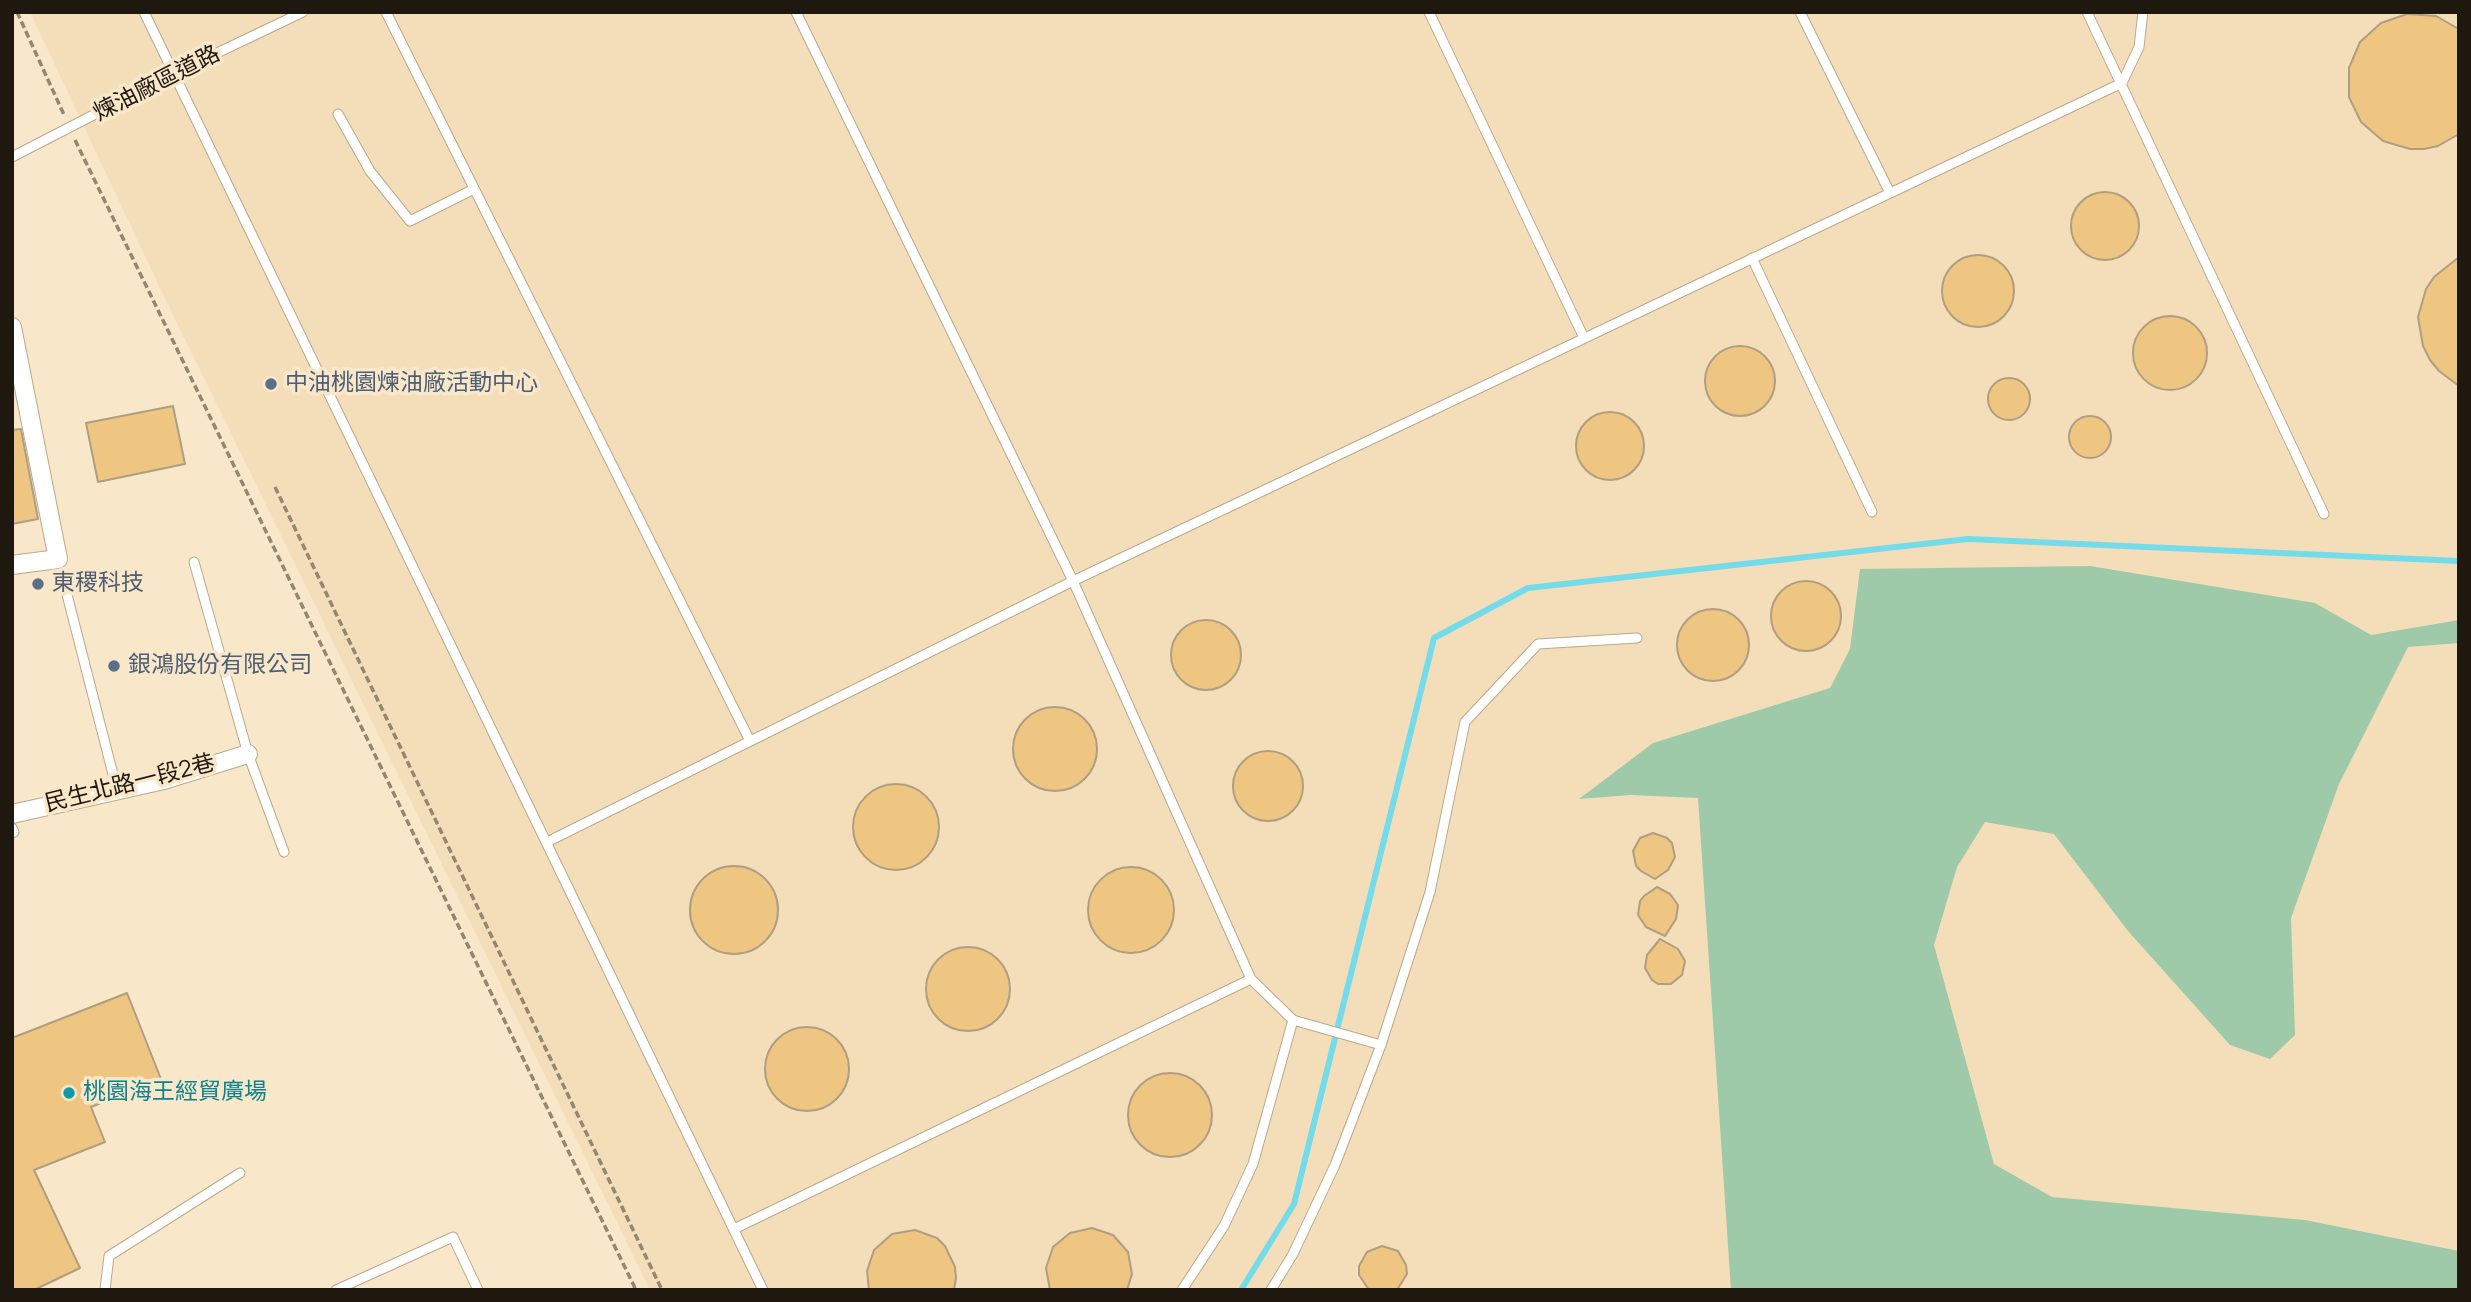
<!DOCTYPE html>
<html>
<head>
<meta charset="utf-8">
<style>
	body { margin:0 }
	#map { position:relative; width:2471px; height:1302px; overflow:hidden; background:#f9e7c9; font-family:Manrope,sans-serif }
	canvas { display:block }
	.frame { position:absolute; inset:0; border:14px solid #1f180e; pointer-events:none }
</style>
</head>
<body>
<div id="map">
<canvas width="2471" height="1302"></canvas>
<div class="frame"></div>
</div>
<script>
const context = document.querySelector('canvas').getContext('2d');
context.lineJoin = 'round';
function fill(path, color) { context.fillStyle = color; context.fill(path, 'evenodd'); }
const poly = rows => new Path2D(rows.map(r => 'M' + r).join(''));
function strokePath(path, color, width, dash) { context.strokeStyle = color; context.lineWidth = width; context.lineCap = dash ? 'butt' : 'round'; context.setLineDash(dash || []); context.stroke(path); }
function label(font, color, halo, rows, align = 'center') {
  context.font = font + ' Manrope,"Noto Sans TC",sans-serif'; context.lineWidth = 7; context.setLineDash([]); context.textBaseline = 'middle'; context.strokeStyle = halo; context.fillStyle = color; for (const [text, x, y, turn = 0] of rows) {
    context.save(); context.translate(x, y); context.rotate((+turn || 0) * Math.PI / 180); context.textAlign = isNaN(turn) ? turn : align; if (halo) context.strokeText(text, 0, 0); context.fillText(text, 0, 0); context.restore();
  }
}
const built = poly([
	[30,12,2459,12,2459,1290,650,1290,159,286]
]);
const green = poly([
	[2090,566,2315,603,2371,635,2459,620,2459,643,2408,647,2339,784,2291,918,2295,1035,2270,1059,2230,1045,2128,931,2054,834,1985,822,1957,867,1934,945,1994,1164,2052,1197,2305,1220,2459,1251,2459,1290,1731,1290,1698,798,1631,795,1579,799,1653,743,1830,688,1850,649,1860,569]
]);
const stream = poly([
	[1241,1290,1294,1204,1434,638,1528,588,1968,539,2459,561]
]);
const building = poly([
	[2407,14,2436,16,2459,29,2459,134,2438,146,2424,149,2410,149,2383,141,2361,122,2349,97,2349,68,2360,42,2381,23,2407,14],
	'2071 226a34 34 0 1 1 68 0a34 34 0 1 1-68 0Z',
	'1942 291a36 36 0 1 1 72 0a36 36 0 1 1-72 0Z',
	[2459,257,2459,386,2439,371,2430,360,2423,346,2418,317,2426,289,2434,277,2459,257],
	'2133 353a37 37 0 1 1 74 0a37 37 0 1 1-74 0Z',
	'1705 381a35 35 0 1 1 70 0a35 35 0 1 1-70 0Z',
	'1988 399a21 21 0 1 1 42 0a21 21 0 1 1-42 0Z',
	[173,406,185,464,98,482,86,423,173,406],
	'1576 446a34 34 0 1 1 68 0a34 34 0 1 1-68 0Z',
	'2069 437a21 21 0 1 1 42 0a21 21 0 1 1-42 0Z',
	[21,429,38,519,12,524,12,430,21,429],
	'1771 616a35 35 0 1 1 70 0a35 35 0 1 1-70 0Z',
	'1677 645a36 36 0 1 1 72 0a36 36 0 1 1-72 0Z',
	'1171 655a35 35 0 1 1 70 0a35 35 0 1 1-70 0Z',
	'1013 749a42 42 0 1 1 84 0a42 42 0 1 1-84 0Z',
	'1233 786a35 35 0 1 1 70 0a35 35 0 1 1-70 0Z',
	'853 827a43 43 0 1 1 86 0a43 43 0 1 1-86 0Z',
	[1653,833,1667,838,1672,843,1675,857,1668,870,1655,879,1641,871,1636,866,1633,851,1640,838,1653,833],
	'690 910a44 44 0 1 1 88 0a44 44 0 1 1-88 0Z',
	'1088 910a43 43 0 1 1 86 0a43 43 0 1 1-86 0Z',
	[1657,887,1670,894,1678,905,1676,919,1665,936,1646,927,1638,915,1640,901,1644,896,1657,887],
	[1660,939,1678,949,1685,961,1682,975,1671,984,1658,984,1652,980,1645,968,1647,955,1660,939],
	'926 989a42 42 0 1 1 84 0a42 42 0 1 1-84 0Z',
	[127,993,161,1079,91,1107,105,1142,34,1170,80,1268,34,1290,12,1290,12,1038,127,993],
	'765 1069a42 42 0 1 1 84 0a42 42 0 1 1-84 0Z',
	'1128 1115a42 42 0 1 1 84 0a42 42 0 1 1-84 0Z',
	[1092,1228,1113,1235,1128,1252,1132,1274,1127,1290,1050,1290,1046,1268,1053,1247,1070,1233,1092,1228],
	[915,1230,937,1238,945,1246,955,1267,956,1278,954,1290,869,1290,867,1271,874,1250,892,1234,915,1230],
	[1382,1246,1398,1251,1406,1265,1407,1274,1397,1290,1369,1290,1359,1275,1359,1266,1367,1252,1382,1246]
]);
const path = poly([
	[17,12,65,117],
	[75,140,636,1290],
	[275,487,662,1290]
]);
const service = poly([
	[144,12,763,1290],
	[386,12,750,741],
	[796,12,1073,581,1251,979,1293,1020,1381,1045],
	[1429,12,1584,338],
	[1800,12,1890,193],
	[2087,12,2324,514],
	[338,114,370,171,410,221,474,189],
	[12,157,173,74,303,12],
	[1752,258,1872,512],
	[194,562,248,754,284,852],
	[63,579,117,790],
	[12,828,14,832,12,833],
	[547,842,1073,581,2122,83,2139,47,2143,12],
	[734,1229,1251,979],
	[105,1290,109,1256,240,1173],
	[336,1290,453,1237,478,1290],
	[1182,1290,1224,1226,1253,1164,1293,1020],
	[1271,1290,1293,1254,1335,1165,1381,1045,1430,892,1465,722,1538,644,1637,638]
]);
const minor = poly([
	[12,327,58,559,12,565],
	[12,814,164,780,248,754]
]);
const markers = [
	[271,384,7,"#5c6f8a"],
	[38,584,7,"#5c6f8a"],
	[114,666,7,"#5c6f8a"],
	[69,1093,7,"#0f9aa8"]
];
const streetNames = [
	["煉油廠區道路",157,84,-27],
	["民生北路一段2巷",130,784,-14]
];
const serviceNames = [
	["中油桃園煉油廠活動中心",285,384],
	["東稷科技",52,584],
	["銀鴻股份有限公司",128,666]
];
const cultureNames = [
	["桃園海王經貿廣場",83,1093]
];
fill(built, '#f4deb9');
fill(green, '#9fcaa9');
strokePath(stream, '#73dbe9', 6);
fill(building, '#eec681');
strokePath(building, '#af9e82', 2);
strokePath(service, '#baa98c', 11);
strokePath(minor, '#baa98c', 20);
strokePath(path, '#938772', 3.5, [7, 3.5]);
strokePath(service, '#fff', 9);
strokePath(minor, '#fff', 18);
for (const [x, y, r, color] of markers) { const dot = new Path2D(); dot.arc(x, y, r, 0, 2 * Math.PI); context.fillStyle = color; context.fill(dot); strokePath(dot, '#f9e7c9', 2.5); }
label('23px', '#1f180e', '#f9e7c9', streetNames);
label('23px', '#4e5e75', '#f9e7c9', serviceNames, 'left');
label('23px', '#0d838f', '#f9e7c9', cultureNames, 'left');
</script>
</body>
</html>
